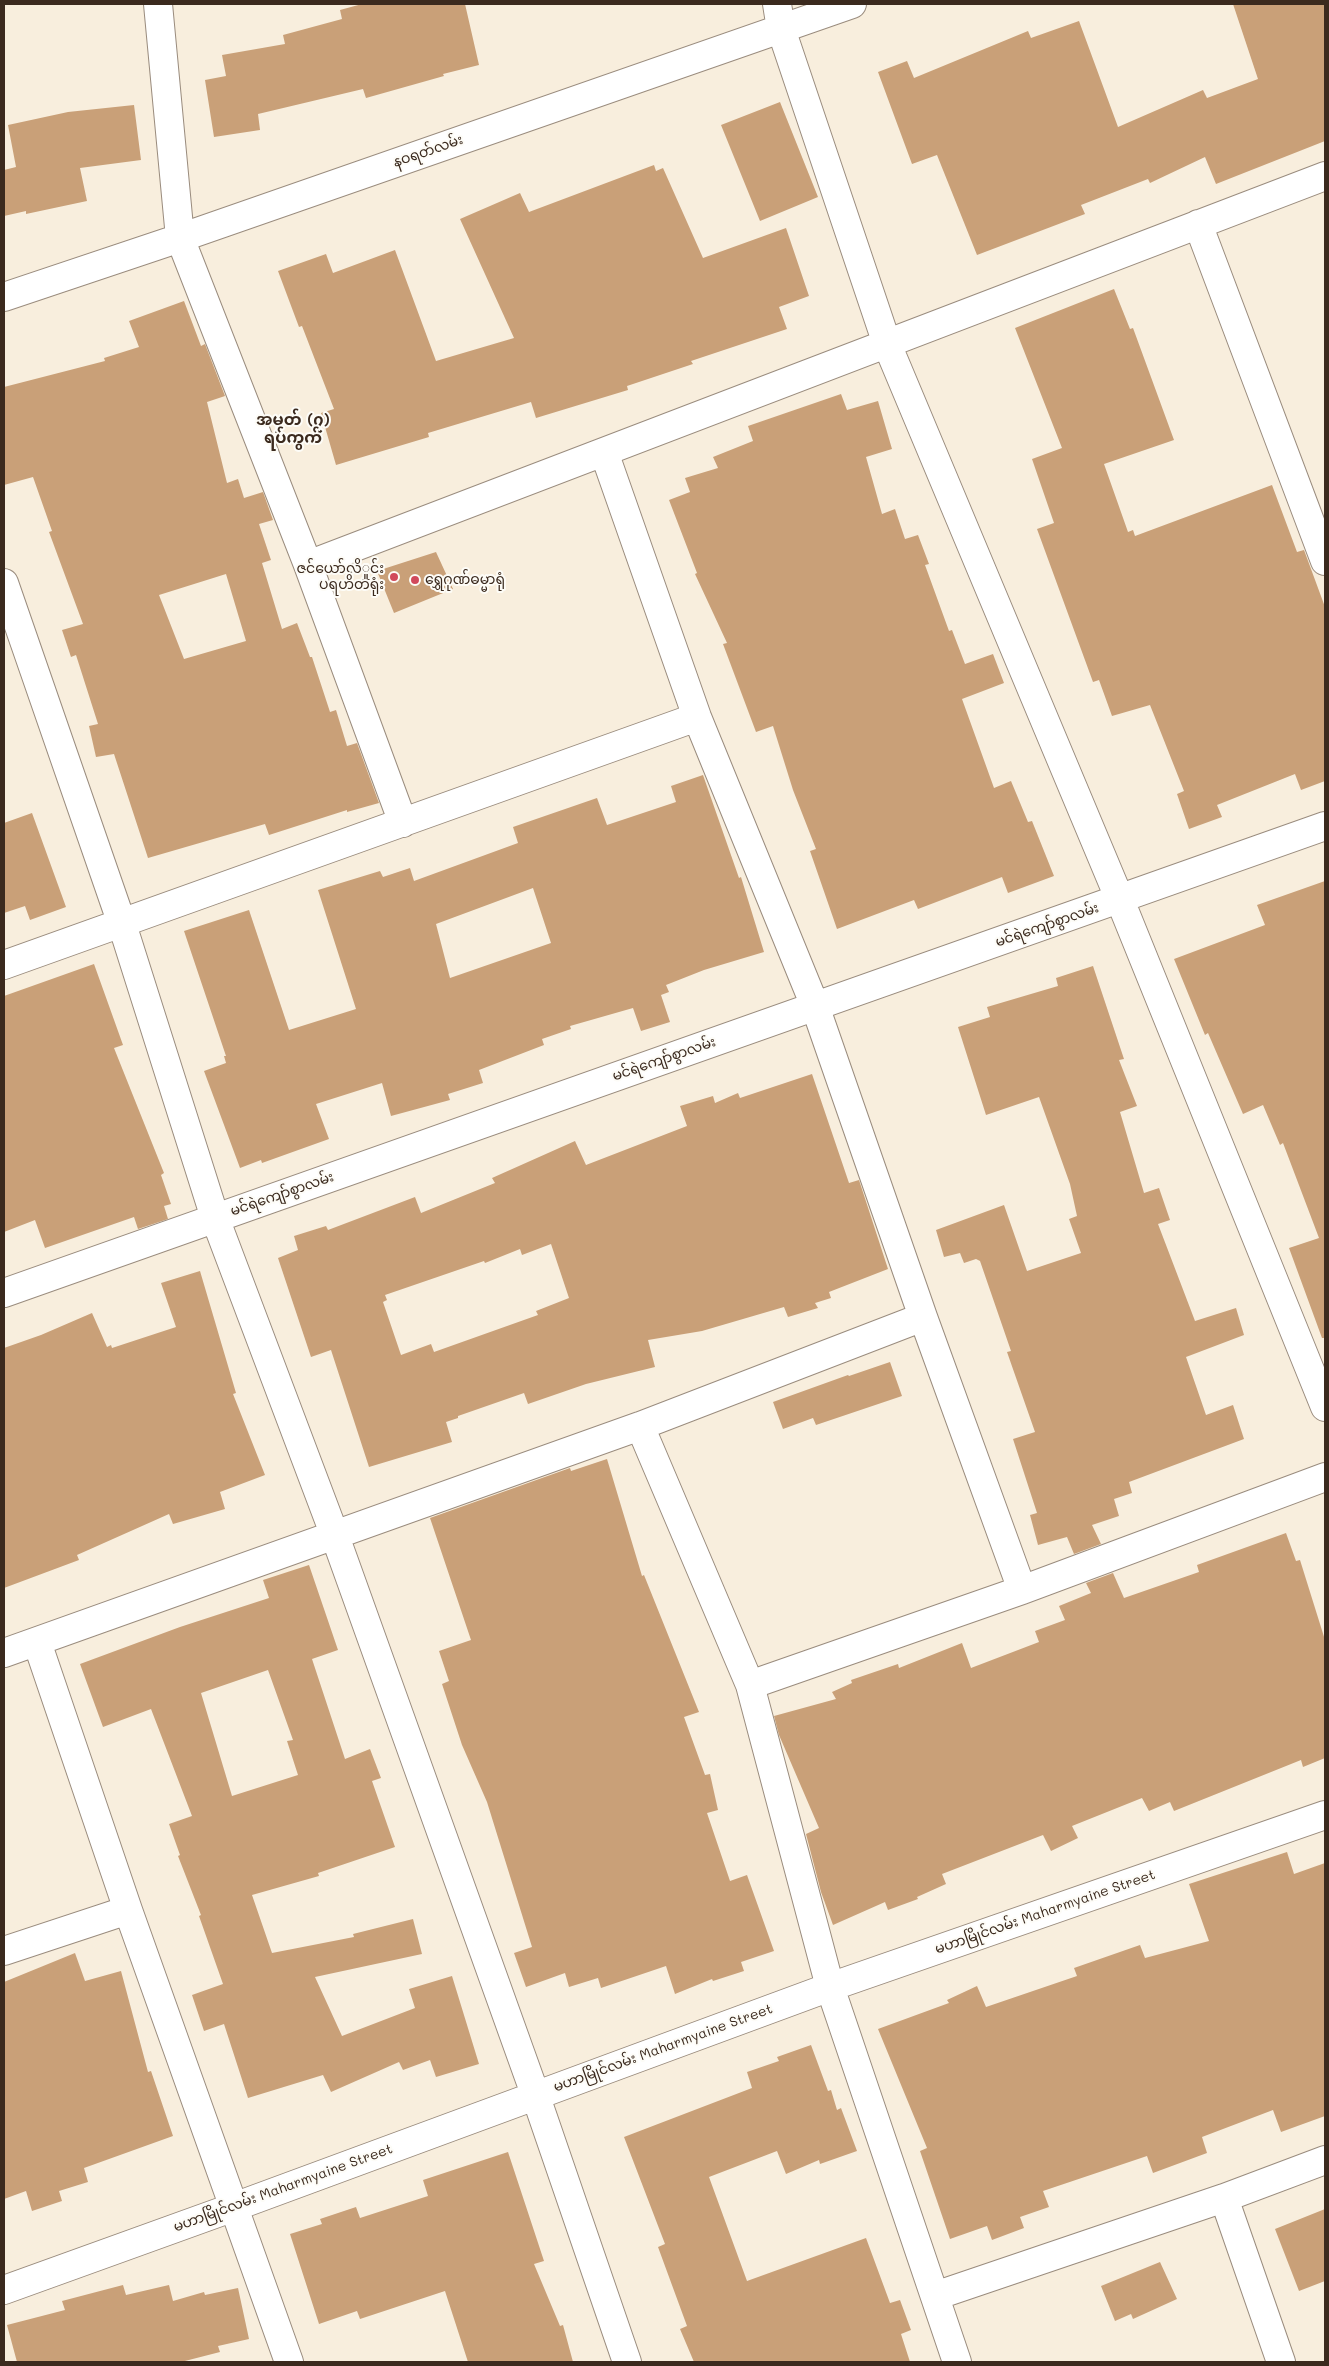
<!DOCTYPE html>
<html>
<head>
<meta charset="utf-8">
<style>
	body { margin:0 }
	#map { position:relative; width:1329px; height:2366px; overflow:hidden; background:#f8eedd; font-family:Mali,sans-serif }
	canvas { display:block }
	.frame { position:absolute; inset:0; border:5px solid #3b2a1e; pointer-events:none }
</style>
</head>
<body>
<div id="map">
<canvas width="1329" height="2366"></canvas>
<div class="frame"></div>
</div>
<script>
const context = document.querySelector('canvas').getContext('2d');
context.lineJoin = 'round';
function fill(path, color) { context.fillStyle = color; context.fill(path, 'evenodd'); }
const poly = rows => new Path2D(rows.map(r => 'M' + r).join(''));
function strokePath(path, color, width, dash) { context.strokeStyle = color; context.lineWidth = width; context.lineCap = dash ? 'butt' : 'round'; context.setLineDash(dash || []); context.stroke(path); }
function label(font, color, halo, rows, align = 'center') {
  context.font = font + ' Mali,"Noto Sans Myanmar",sans-serif'; context.lineWidth = 4; context.setLineDash([]); context.textBaseline = 'middle'; context.strokeStyle = halo; context.fillStyle = color; for (const [text, x, y, turn = 0] of rows) {
    context.save(); context.translate(x, y); context.rotate((+turn || 0) * Math.PI / 180); context.textAlign = isNaN(turn) ? turn : align; if (halo) context.strokeText(text, 0, 0); context.fillText(text, 0, 0); context.restore();
  }
}
const building = poly([
	[362,4,465,4,479,65,443,74,444,76,366,98,363,89,258,114,260,130,214,137,205,80,226,76,222,55,285,44,283,35,342,19,340,10],
	[1233,4,1325,4,1325,141,1216,184,1205,157,1150,183,1148,179,1081,205,1085,214,977,255,937,155,912,164,878,72,907,61,914,78,1028,31,1031,38,1079,21,1118,127,1203,90,1207,98,1258,79],
	[780,102,818,197,760,221,721,125],
	[134,105,141,160,80,168,87,201,26,214,26,211,4,216,4,170,16,167,8,125,68,112],
	[654,165,656,171,663,168,703,258,786,228,809,296,779,307,787,329,691,361,693,364,627,386,628,390,536,418,531,402,428,433,429,437,336,465,321,413,334,409,302,326,299,327,278,271,326,254,333,273,395,250,436,361,514,338,460,219,520,193,529,212],
	[1114,289,1130,329,1133,328,1174,440,1104,464,1128,532,1133,530,1135,536,1272,485,1297,552,1304,550,1325,607,1325,781,1301,790,1295,774,1217,805,1222,817,1189,829,1177,794,1184,791,1150,705,1112,716,1099,680,1093,682,1037,529,1054,523,1032,459,1062,448,1015,328],
	[184,301,201,346,205,344,225,396,207,402,227,483,238,479,244,498,263,492,273,520,259,524,271,560,262,563,282,629,297,623,310,657,312,657,330,712,336,710,347,746,357,743,379,803,347,812,347,810,269,835,265,824,148,858,114,754,96,757,89,726,98,724,76,655,71,657,62,630,83,624,49,532,52,531,33,477,4,485,4,387,105,361,104,358,139,347,129,321],
	[226,574,246,641,184,659,159,595],
	[841,394,847,410,878,401,892,449,866,457,882,514,895,509,905,539,918,535,929,564,925,565,949,631,952,630,965,664,993,654,1004,683,962,699,994,788,1011,781,1028,822,1032,821,1054,876,1008,893,1002,877,918,909,914,900,837,929,810,851,816,849,793,790,773,726,756,732,723,644,727,643,695,574,697,573,669,500,690,492,685,478,718,468,713,457,753,441,748,426],
	[436,552,453,589,394,613,377,571],
	[703,775,739,878,741,877,764,952,704,970,666,985,669,992,661,995,670,1022,641,1031,633,1008,570,1026,571,1029,542,1039,544,1045,479,1070,483,1083,448,1094,450,1100,391,1116,382,1083,316,1104,329,1139,262,1163,261,1160,240,1168,204,1071,226,1063,224,1056,226,1056,184,931,249,910,289,1030,356,1009,318,890,380,871,383,877,410,868,414,881,518,843,513,827,597,798,607,825,676,802,671,786],
	[533,888,551,943,450,978,436,924],
	[32,813,66,907,30,920,25,906,4,913,4,823],
	[1325,881,1325,1338,1322,1338,1289,1248,1319,1238,1283,1143,1280,1145,1263,1105,1243,1114,1208,1033,1205,1035,1174,959,1265,925,1257,905],
	[94,964,123,1045,114,1048,164,1173,161,1175,171,1204,164,1206,168,1219,138,1229,134,1217,45,1248,35,1220,4,1232,4,996],
	[1093,966,1124,1059,1119,1060,1137,1106,1120,1112,1144,1193,1159,1188,1170,1220,1158,1224,1195,1321,1236,1308,1244,1335,1186,1357,1206,1415,1233,1405,1244,1439,1129,1482,1132,1493,1114,1499,1119,1516,1092,1525,1101,1544,1074,1554,1067,1537,1038,1545,1030,1515,1037,1513,1013,1439,1035,1432,1007,1352,1011,1351,980,1261,976,1259,964,1263,960,1253,944,1257,936,1230,1004,1205,1027,1271,1081,1253,1069,1219,1077,1216,1070,1184,1039,1097,986,1115,958,1027,990,1017,987,1007,1058,986,1056,978],
	[812,1074,849,1183,859,1180,888,1269,829,1292,831,1298,815,1303,818,1308,788,1317,784,1307,702,1331,648,1340,655,1367,586,1384,528,1404,524,1393,458,1416,458,1418,446,1422,452,1442,369,1467,331,1350,311,1357,278,1258,298,1250,294,1236,326,1226,328,1230,415,1197,421,1213,495,1183,492,1178,575,1141,586,1165,687,1126,680,1106,713,1096,715,1103,738,1093,740,1098],
	[551,1244,569,1298,536,1311,538,1315,434,1352,431,1344,401,1355,383,1302,387,1300,385,1295,484,1261,485,1263,520,1249,522,1255],
	[200,1271,236,1393,233,1394,265,1475,220,1492,225,1509,173,1524,169,1514,77,1555,79,1560,4,1588,4,1348,41,1335,92,1313,107,1347,111,1345,112,1348,176,1327,161,1283],
	[890,1362,902,1396,816,1425,813,1418,783,1429,773,1402,848,1375,849,1376],
	[607,1459,642,1576,644,1575,699,1712,684,1717,705,1775,710,1774,718,1810,707,1813,730,1881,747,1875,774,1951,741,1962,744,1971,713,1981,712,1979,675,1994,666,1966,601,1988,598,1978,569,1987,565,1973,526,1987,514,1953,532,1947,487,1802,462,1745,442,1684,449,1681,439,1651,471,1640,430,1518,570,1468,571,1471],
	[1286,1533,1296,1561,1300,1560,1325,1640,1325,1758,1303,1767,1301,1760,1174,1811,1170,1802,1149,1811,1142,1798,1072,1826,1078,1838,1051,1851,1043,1835,942,1874,946,1884,917,1897,918,1899,888,1910,885,1902,833,1925,821,1892,806,1834,819,1828,779,1735,774,1716,836,1699,832,1692,852,1683,851,1680,898,1664,899,1668,962,1643,971,1668,1039,1642,1035,1631,1065,1620,1059,1606,1091,1593,1086,1583,1113,1573,1124,1598,1199,1572,1197,1565],
	[309,1565,338,1650,312,1659,345,1759,370,1749,381,1778,372,1781,395,1847,318,1873,319,1876,252,1895,272,1953,354,1937,353,1934,413,1919,422,1954,315,1977,342,2036,415,2008,409,1989,452,1976,479,2064,436,2077,430,2060,403,2070,399,2062,331,2092,323,2075,248,2098,224,2024,204,2031,192,1995,223,1984,199,1916,201,1915,178,1856,180,1855,169,1824,192,1816,151,1709,103,1727,80,1664,180,1627,269,1598,263,1580],
	[268,1670,293,1740,287,1741,298,1775,232,1796,201,1693],
	[1287,1852,1294,1874,1325,1863,1325,2116,1281,2132,1273,2110,1202,2137,1207,2153,1153,2173,1147,2156,1043,2191,1049,2207,1020,2217,1024,2228,992,2240,987,2226,950,2239,920,2151,927,2148,878,2029,949,2003,947,2000,977,1986,986,2007,1077,1976,1074,1968,1140,1945,1145,1958,1209,1941,1189,1884],
	[75,1953,85,1981,121,1971,148,2072,151,2071,173,2136,84,2168,88,2182,59,2191,62,2201,32,2211,26,2191,4,2199,4,1982],
	[811,2045,828,2091,831,2090,837,2110,841,2108,857,2151,820,2164,819,2160,786,2174,777,2151,709,2177,747,2281,866,2238,890,2303,900,2300,911,2330,901,2334,910,2362,694,2362,680,2329,687,2326,658,2247,665,2244,624,2137,752,2088,747,2072,779,2061,777,2057],
	[508,2152,544,2261,534,2264,560,2326,563,2325,573,2362,468,2362,445,2291,360,2319,357,2311,319,2324,290,2234,322,2224,320,2219,356,2207,360,2218,428,2196,423,2180],
	[1325,2209,1325,2281,1299,2291,1275,2229],
	[1160,2262,1177,2299,1133,2319,1131,2314,1115,2321,1101,2286],
	[123,2285,126,2295,169,2285,173,2301,204,2292,205,2295,238,2288,249,2339,218,2346,220,2352,181,2362,17,2362,7,2325,65,2310,62,2301]
]);
const minor = poly([
	[158,4,180,238,308,565,403,823],
	[777,4,781,29,887,344,1120,900,1325,1407],
	[1198,224,1325,561],
	[4,297,180,238,852,4],
	[604,452,697,717,815,1006,923,1317,1022,1590],
	[308,565,1325,176],
	[4,583,121,921,215,1218,335,1536,535,2094,627,2362],
	[4,965,697,717],
	[4,1293,1325,826],
	[640,1426,750,1685,830,1987,957,2362],
	[37,1642,128,1910,289,2362],
	[4,1653,640,1426,923,1317],
	[750,1685,1022,1590,1325,1477],
	[4,1951,128,1910],
	[1224,2198,1281,2362],
	[4,2290,234,2207,830,1987,1325,1815],
	[935,2296,1224,2198,1325,2160]
]);
const markers = [
	[394,577,5,"#d1495b"],
	[415,580,5,"#d1495b"]
];
const streetNames = [
	["နဝရတ်လမ်း",428,151,-19],
	["မင်ရဲကျော်စွာလမ်း",1047,925,-19],
	["မင်ရဲကျော်စွာလမ်း",664,1059,-19],
	["မင်ရဲကျော်စွာလမ်း",282,1194,-19],
	["မဟာမြိုင်လမ်း Maharmyaine Street",1045,1912,-19],
	["မဟာမြိုင်လမ်း Maharmyaine Street",663,2048,-20],
	["မဟာမြိုင်လမ်း Maharmyaine Street",283,2188,-20]
];
const poiNames = [
	["ဇင်ယော်လိှုင်း",384,569],
	["ပရဟိတရုံး",384,585],
	["ရွှေဂုဏ်ဓမ္မာရုံ",425,580,"left"]
];
const quarterNames = [
	["အမှတ် (၇)",293,420],
	["ရပ်ကွက်",293,438]
];
fill(building, '#c9a078');
strokePath(minor, '#9a8c7e', 30);
strokePath(minor, '#fff', 28);
for (const [x, y, r, color] of markers) { const dot = new Path2D(); dot.arc(x, y, r, 0, 2 * Math.PI); context.fillStyle = color; context.fill(dot); strokePath(dot, '#fdfcf7', 2); }
label('14px', '#3b2a1e', '#fdfcf7', streetNames);
label('14px', '#3b2a1e', '#fdfcf7', poiNames, 'right');
label('bold 16px', '#3b2a1e', '#fdfcf7', quarterNames);
</script>
</body>
</html>
